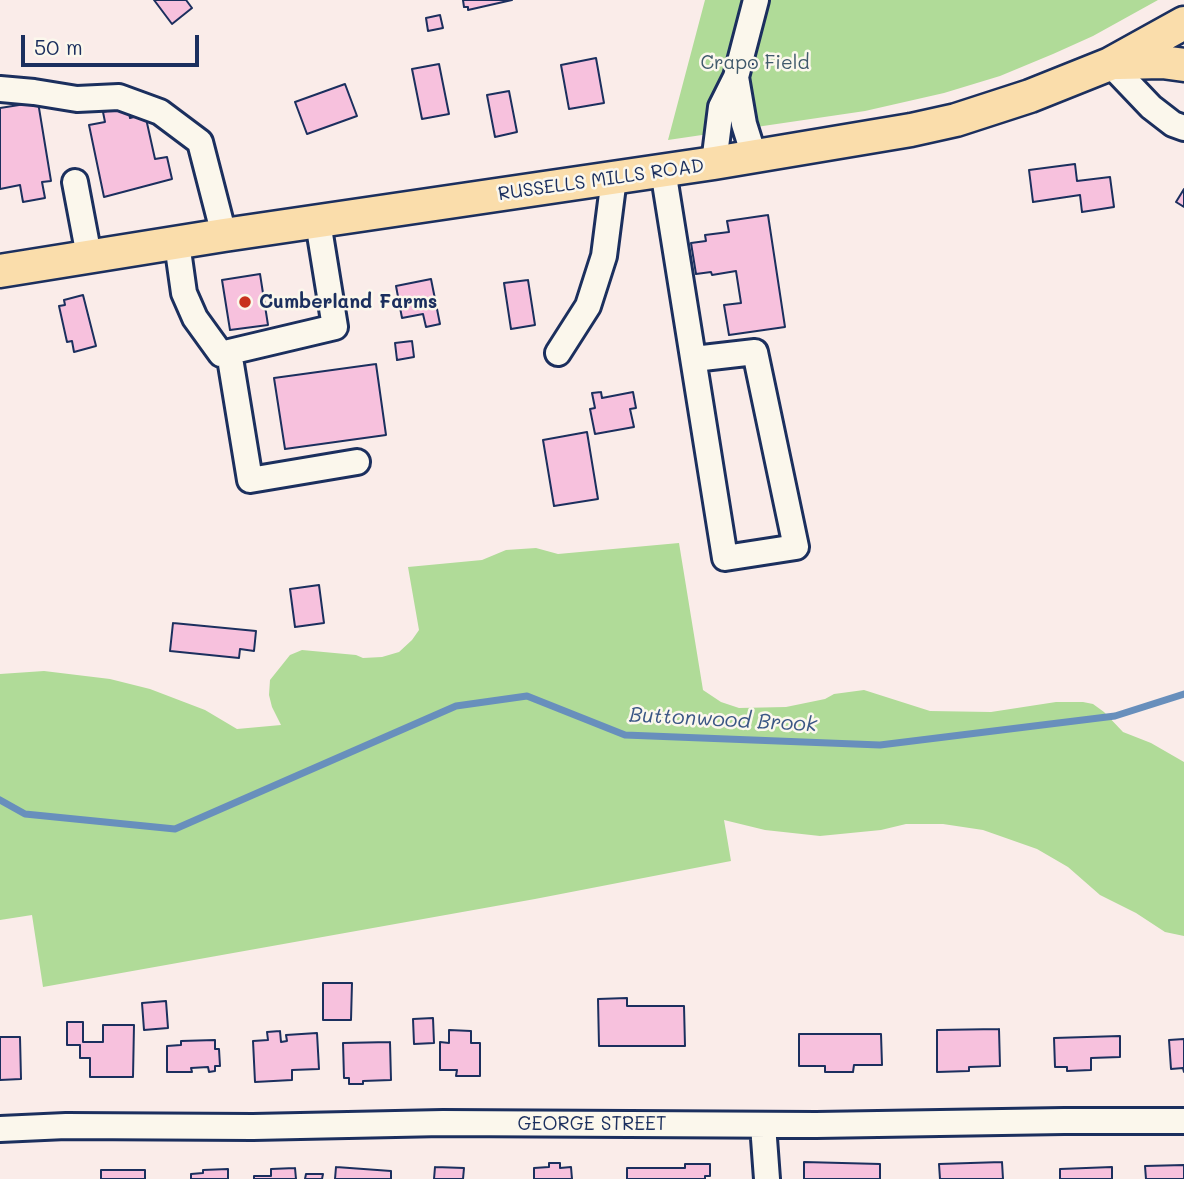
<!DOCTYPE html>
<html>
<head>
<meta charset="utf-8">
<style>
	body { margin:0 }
	#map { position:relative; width:1184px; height:1179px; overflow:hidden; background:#faece9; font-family:Mali,sans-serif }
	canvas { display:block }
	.scale { position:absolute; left:21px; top:35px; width:178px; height:32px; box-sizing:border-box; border:4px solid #1b2f5e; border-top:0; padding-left:9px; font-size:21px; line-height:24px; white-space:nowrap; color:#1b2f5e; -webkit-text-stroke:5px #fbf7ec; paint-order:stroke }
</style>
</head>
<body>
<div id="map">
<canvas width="1184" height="1179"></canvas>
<div class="scale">50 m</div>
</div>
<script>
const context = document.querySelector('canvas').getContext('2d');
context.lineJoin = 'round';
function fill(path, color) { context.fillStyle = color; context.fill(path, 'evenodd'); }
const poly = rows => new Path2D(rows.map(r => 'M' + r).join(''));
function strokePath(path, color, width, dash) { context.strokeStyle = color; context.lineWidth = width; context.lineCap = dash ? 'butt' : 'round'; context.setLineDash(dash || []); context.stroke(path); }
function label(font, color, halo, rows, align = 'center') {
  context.font = font + ' Mali,sans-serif'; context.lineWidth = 5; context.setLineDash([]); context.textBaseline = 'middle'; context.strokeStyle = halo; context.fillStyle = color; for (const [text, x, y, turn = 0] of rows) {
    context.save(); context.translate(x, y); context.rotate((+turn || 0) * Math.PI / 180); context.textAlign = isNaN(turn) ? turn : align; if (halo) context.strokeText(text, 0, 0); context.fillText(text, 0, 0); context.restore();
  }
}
const green = poly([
	[705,0,1158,0,1093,36,1053,54,1000,76,944,93,865,111,668,140],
	[679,543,703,690,721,702,739,708,786,707,825,699,834,694,864,690,930,711,991,712,1056,702,1083,702,1093,704,1104,712,1123,732,1151,743,1184,762,1184,936,1165,932,1136,913,1100,895,1068,867,1037,849,983,830,943,824,906,824,881,830,820,836,765,830,724,820,731,861,535,899,43,987,32,915,0,920,0,674,44,671,110,679,150,689,205,710,237,729,281,725,272,707,269,695,270,680,290,655,302,650,356,655,363,658,382,657,399,652,412,640,419,630,408,567,482,560,506,550,536,548,558,554]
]);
const stream = poly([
	[0,800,25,814,175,829,456,706,527,696,625,735,880,745,1115,716,1184,694]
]);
const building = poly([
	[154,0,186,0,192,8,172,24,154,0],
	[463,0,512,0,468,10,468,7,464,7,463,0],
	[440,15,443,28,428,31,426,18,440,15],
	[596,58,604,103,569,109,561,65,596,58],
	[439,64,449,114,422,119,412,69,439,64],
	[345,84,357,116,307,134,295,102,345,84],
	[509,91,517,132,495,137,487,95,509,91],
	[38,102,51,181,42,182,45,198,23,202,20,185,0,189,0,108,38,102],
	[128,106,130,118,145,114,155,159,167,157,172,179,104,197,89,125,105,122,103,112,128,106],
	[1075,164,1077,181,1110,177,1114,207,1082,212,1080,195,1033,202,1029,170,1075,164],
	[1184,189,1184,207,1176,202,1184,189],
	[768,215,785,327,729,335,724,305,741,303,736,271,712,275,711,272,696,274,691,243,706,241,705,235,729,232,727,221,768,215],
	[260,274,268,325,230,330,222,280,260,274],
	[431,279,440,324,426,327,423,314,402,318,396,286,431,279],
	[528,280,535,325,511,329,504,283,528,280],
	[83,295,96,346,74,352,72,341,67,342,59,306,65,305,64,300,83,295],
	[412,341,414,357,397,360,395,343,412,341],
	[376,364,386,435,285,449,274,378,376,364],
	[601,392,602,398,633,392,636,408,630,409,634,427,595,434,590,409,595,408,592,393,601,392],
	[587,432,598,499,554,506,543,440,587,432],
	[319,585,324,623,295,627,290,589,319,585],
	[173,623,256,631,254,651,240,649,239,658,170,651,173,623],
	[323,983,352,983,351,1020,323,1020,323,983],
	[627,998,627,1006,684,1006,685,1046,599,1046,598,999,627,998],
	[166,1001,168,1028,144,1030,142,1003,166,1001],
	[433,1018,434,1043,414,1044,413,1019,433,1018],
	[67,1022,83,1022,83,1042,103,1042,103,1025,134,1025,133,1077,90,1077,90,1058,80,1058,80,1045,67,1045,67,1022],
	[999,1029,1000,1066,969,1067,969,1071,937,1072,937,1030,999,1029],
	[449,1030,471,1031,471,1043,480,1043,480,1076,456,1076,457,1070,440,1070,440,1042,449,1043,449,1030],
	[280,1031,281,1042,287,1041,286,1035,317,1033,319,1069,292,1070,292,1080,255,1082,253,1041,268,1040,267,1032,280,1031],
	[799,1034,881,1034,882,1065,854,1065,853,1072,825,1072,825,1066,799,1066,799,1034],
	[1120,1036,1120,1057,1091,1058,1091,1070,1067,1071,1067,1067,1055,1067,1054,1038,1120,1036],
	[0,1037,20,1037,21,1079,0,1080,0,1037],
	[1184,1039,1184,1072,1183,1068,1171,1069,1169,1040,1184,1039],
	[215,1040,215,1049,219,1049,220,1066,215,1066,215,1071,209,1072,208,1067,191,1068,192,1072,167,1072,167,1046,181,1045,181,1041,215,1040],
	[390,1042,391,1080,363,1081,363,1084,349,1084,349,1078,344,1078,343,1043,390,1042],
	[804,1162,880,1164,880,1179,804,1179,804,1162],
	[1002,1162,1003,1179,940,1179,939,1164,1002,1162],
	[549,1163,560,1163,560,1168,571,1167,572,1179,534,1179,534,1168,549,1167,549,1163],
	[685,1164,710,1164,710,1176,705,1176,705,1179,627,1179,627,1168,685,1168,685,1164],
	[1184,1165,1184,1179,1146,1179,1145,1166,1184,1165],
	[336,1167,391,1171,391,1179,335,1179,336,1167],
	[435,1167,464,1168,463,1179,434,1179,435,1167],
	[1112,1167,1112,1179,1060,1179,1060,1169,1112,1167],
	[295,1168,296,1179,254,1179,254,1176,271,1176,271,1169,295,1168],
	[228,1169,228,1179,191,1179,191,1174,203,1173,203,1170,228,1169],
	[101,1170,145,1170,145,1179,101,1179,101,1170],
	[306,1174,323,1174,322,1179,305,1179,306,1174]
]);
const minor = poly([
	[1110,64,1151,107,1173,124,1184,128],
	[736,77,756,0],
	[0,89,34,92,77,99,119,97,160,112,200,142,224,235],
	[714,163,721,107,736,77,744,124,754,156],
	[663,170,725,558,796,547,755,352,694,359],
	[75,182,89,256],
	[177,243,184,293,195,318,221,354,335,327,318,222],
	[229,352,250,480,357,462],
	[558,353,588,306,604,256,614,178],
	[763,1125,767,1179],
	[0,1129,66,1126,253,1127,443,1123,816,1125,1064,1121,1184,1121]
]);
const major = poly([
	[1119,63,1162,62,1184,65],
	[0,271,224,235,714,163,911,130,956,120,1030,96,1110,64,1184,23]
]);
const markers = [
	[245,302,7,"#c8321e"]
];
const parkNames = [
	["Crapo Field",755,63]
];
const streetNames = [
	["RUSSELLS MILLS ROAD",601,180,-8],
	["GEORGE STREET",592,1124]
];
const poiNames = [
	["Cumberland Farms",259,302]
];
const waterNames = [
	["Buttonwood Brook",723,720,3]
];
fill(green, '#b0db98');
strokePath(stream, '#688fbc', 7);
fill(building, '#f7c1dd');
strokePath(building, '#1b2f5e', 2);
strokePath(minor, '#1b2f5e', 30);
strokePath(major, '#1b2f5e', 37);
strokePath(minor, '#fbf7ec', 24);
strokePath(major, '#faddab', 32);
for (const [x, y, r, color] of markers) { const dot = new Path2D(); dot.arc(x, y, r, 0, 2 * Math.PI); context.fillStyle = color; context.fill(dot); strokePath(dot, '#fbf7ec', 2.5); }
label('19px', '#405a6c', '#fbf7ec', parkNames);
label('19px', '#1b2f5e', '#fbf7ec', streetNames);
label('bold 19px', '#1b2f5e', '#fbf7ec', poiNames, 'left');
label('italic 21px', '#3b5785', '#fbf7ec', waterNames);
</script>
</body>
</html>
